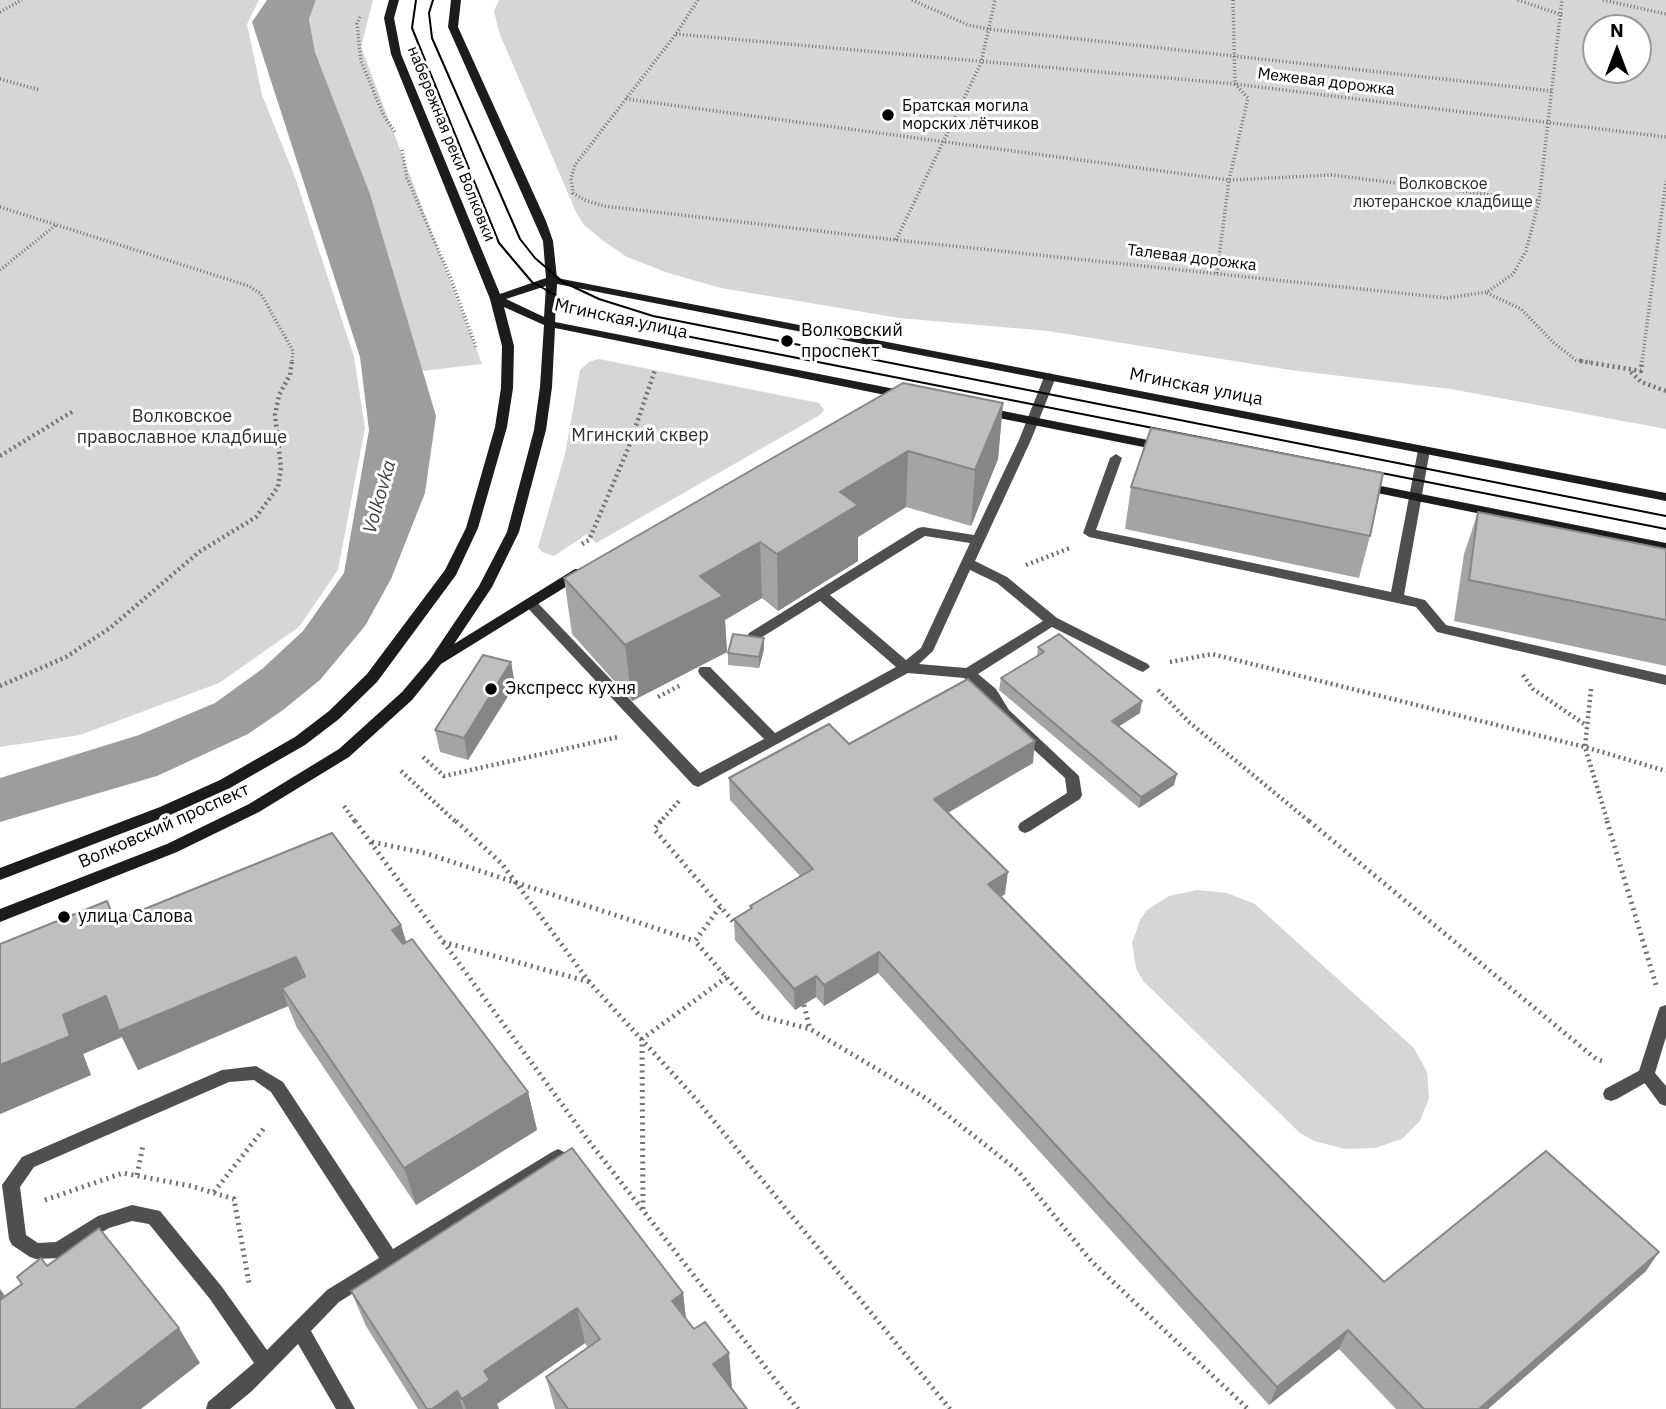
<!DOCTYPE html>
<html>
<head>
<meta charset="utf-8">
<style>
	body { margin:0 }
	#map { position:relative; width:1666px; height:1409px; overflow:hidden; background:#fff; font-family:"IBM Plex Sans",sans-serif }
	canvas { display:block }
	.north { position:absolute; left:1582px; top:14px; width:70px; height:70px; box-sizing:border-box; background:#fff; border:2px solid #999; border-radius:50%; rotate:0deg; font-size:19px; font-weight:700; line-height:28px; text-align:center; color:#000 }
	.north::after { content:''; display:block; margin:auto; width:24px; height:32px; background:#000; clip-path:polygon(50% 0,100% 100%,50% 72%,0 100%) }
</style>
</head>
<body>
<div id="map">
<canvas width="1666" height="1409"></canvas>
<div class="north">N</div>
</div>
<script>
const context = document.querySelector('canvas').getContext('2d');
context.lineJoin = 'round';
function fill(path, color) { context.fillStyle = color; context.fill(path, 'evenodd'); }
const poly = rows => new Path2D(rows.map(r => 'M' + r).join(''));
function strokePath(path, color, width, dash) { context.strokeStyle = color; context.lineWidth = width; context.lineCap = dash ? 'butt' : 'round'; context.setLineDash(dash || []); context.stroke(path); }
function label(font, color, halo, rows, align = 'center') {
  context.font = font + ' "IBM Plex Sans",sans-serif'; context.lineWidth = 6; context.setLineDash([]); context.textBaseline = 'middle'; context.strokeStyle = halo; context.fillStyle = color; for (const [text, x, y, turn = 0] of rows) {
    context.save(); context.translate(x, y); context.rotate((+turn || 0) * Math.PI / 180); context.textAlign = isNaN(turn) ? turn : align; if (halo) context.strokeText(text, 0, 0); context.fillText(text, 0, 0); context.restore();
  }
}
const green = poly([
	[0,0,259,0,247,24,262,95,295,177,354,357,365,428,338,570,299,627,219,683,80,735,0,747],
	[316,0,373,0,361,47,482,364,422,371,370,194,315,52,309,19],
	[499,0,1666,0,1666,429,1451,389,1290,370,1048,331,899,318,721,288,668,273,627,257,602,240,583,224,576,212,499,32,494,11],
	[1596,28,1638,28,1638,70,1596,70],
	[599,359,819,403,824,410,820,415,596,543,587,534,554,556,542,552,538,547,565,454,580,370,589,362],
	[1197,890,1227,893,1255,904,1414,1048,1427,1072,1429,1098,1420,1121,1402,1139,1375,1148,1345,1149,1314,1141,1300,1133,1143,981,1136,968,1132,943,1140,920,1147,910,1169,896]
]);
const water = poly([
	[267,0,316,0,309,19,315,52,370,194,436,416,425,493,391,579,365,626,320,680,283,710,248,734,157,776,0,822,0,778,139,735,215,703,262,669,303,631,344,573,369,430,360,357,252,22]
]);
const pathFar2 = poly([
	[698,0,676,34,575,165,571,178,573,193,584,200,604,206,896,240,1447,298,1487,292,1513,274,1526,251,1539,201,1562,0],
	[912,0,968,25,988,29,1552,91],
	[1518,0,1562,15],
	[1603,0,1666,14],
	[0,12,22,0],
	[360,17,357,24,361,61,384,116,395,132],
	[676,34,1235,84,1666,137],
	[0,79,40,90],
	[626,99,1229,180,1332,175,1539,201],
	[402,150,407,178,451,279,476,347],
	[0,207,249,286,261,294,293,351,292,362],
	[896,240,981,63,995,0],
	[0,270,57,224],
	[1217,273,1229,180,1248,98,1235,84,1233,0],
	[1487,293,1521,309,1554,343,1576,360,1590,362],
	[1642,362,1666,181]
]);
const pathFar1 = poly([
	[1580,361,1641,371,1642,361],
	[1631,372,1641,382,1666,391],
	[0,456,75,410],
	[582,544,589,540,628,449,655,370],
	[1026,565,1070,548],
	[1170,662,1212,654,1585,747,1666,771],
	[1523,675,1533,689,1587,726],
	[0,686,66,657,110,628,199,552,256,517,278,487,281,468,275,415,279,395,290,375,292,361],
	[1591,689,1585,747,1608,823],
	[1158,690,1189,722,1311,823],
	[658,697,681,685],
	[423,757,444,776,618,737],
	[401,771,457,823],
	[344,806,356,823],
	[659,823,680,800]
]);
const path = poly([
	[355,821,588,1140,798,1409],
	[456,821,502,864,590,983,695,1098,950,1409],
	[661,821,654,829,737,926],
	[1309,821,1596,1059,1605,1062],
	[1607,821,1656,985],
	[372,842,425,853,695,941],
	[720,907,695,941,760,1016,810,1029,927,1099,1017,1170,1092,1262,1248,1409],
	[443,942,590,982],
	[804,1005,810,1029],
	[137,1175,143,1145],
	[214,1192,265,1127],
	[45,1200,123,1173,191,1186,234,1199,249,1283],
	[643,1209,642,1039,727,977]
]);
const lane = poly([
	[1050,373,1056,377,1031,440,975,561,1007,577,1057,618,1148,664,1150,667,1143,672,1138,670,1052,627,978,674,996,689,1009,710,1079,776,1082,795,1080,799,1030,831,1025,833,1020,831,1018,827,1020,823,1067,793,1065,778,999,718,986,697,964,678,908,673,698,787,693,785,523,603,530,598,535,600,700,773,764,739,700,675,698,671,700,667,710,667,775,733,896,667,820,601,759,639,754,641,747,636,749,633,918,528,923,527,974,535,1019,440,1044,377,1050,373],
	[925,536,970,543,921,648,906,660,830,595,925,536],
	[970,570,997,583,1043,621,966,668,919,664,933,651,970,570],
	[1424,446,1430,450,1404,595,1425,600,1446,625,1666,675,1666,685,1437,632,1416,607,1089,537,1083,533,1110,458,1116,454,1122,458,1096,530,1391,592,1418,450,1424,446],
	[256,1066,283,1082,393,1249,552,1152,558,1149,564,1152,567,1157,564,1162,339,1302,311,1331,355,1409,336,1409,298,1344,252,1391,230,1409,206,1409,208,1402,254,1363,210,1299,149,1224,132,1221,109,1228,59,1258,36,1259,30,1257,12,1245,9,1239,2,1185,22,1157,222,1070,256,1066],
	[254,1080,271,1092,379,1258,327,1290,267,1350,222,1287,160,1211,132,1205,98,1216,56,1242,38,1243,26,1235,20,1187,34,1167,229,1082,254,1080],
	[1646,1067,1652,1069,1654,1074,1652,1079,1617,1099,1611,1101,1605,1099,1603,1094,1605,1089,1646,1067]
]);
const street = poly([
	[1666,1005,1666,1037,1655,1073,1666,1086,1666,1106,1660,1104,1638,1074,1658,1012,1660,1007,1666,1005]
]);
const secondary = poly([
	[389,0,399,0,394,18,401,54,500,294,546,278,543,241,448,27,451,0,461,0,458,27,546,221,553,241,557,278,1666,493,1666,501,557,284,555,322,905,391,911,395,905,399,555,328,552,387,546,430,519,532,492,587,454,644,575,569,585,569,587,572,585,575,441,664,412,700,349,757,259,812,177,852,0,922,0,909,167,844,249,804,339,749,402,692,430,659,479,586,507,532,534,430,540,387,544,325,504,307,514,346,513,388,507,427,478,528,456,575,377,682,339,719,305,745,230,788,170,815,0,880,0,868,160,807,220,780,295,737,329,711,367,674,445,570,466,528,495,427,501,388,502,346,490,299,391,54,384,18,389,0],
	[546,286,544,317,506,299,546,286],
	[983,407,1163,443,1169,447,1163,451,979,414,977,411,979,408,983,407],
	[1361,482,1666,543,1666,551,1357,489,1355,486,1357,483,1361,482]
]);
const tram = poly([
	[416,0,412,28,499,243,532,282,575,306,640,327,1666,529],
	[433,0,429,13,432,38,520,239,535,258,563,282,599,299,653,316,1666,516]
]);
const wall = poly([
	[1003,403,998,459,971,526,906,507,858,537,858,561,778,611,762,598,725,620,727,652,632,701,572,634,564,578],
	[1131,487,1370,536,1359,578,1125,529],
	[1478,512,1666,549,1666,666,1454,621,1464,554],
	[764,638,764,649,759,668,728,665,728,653],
	[1038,647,1140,713,1119,726,1174,785,1139,808,999,690,1001,678,1037,657],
	[511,662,515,685,468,760,440,752,435,730],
	[849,744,1033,763,948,813,1005,894,1001,897,1384,1282,1646,1271,1488,1409,1396,1409,1339,1349,1269,1405,878,973,824,1006,816,997,795,1010,735,940,734,919,750,909,750,906,800,876,730,800,729,778],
	[116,921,401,925,406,942,528,1092,537,1130,416,1205,297,1028,288,1006,138,1070,122,1037,83,1054,91,1075,0,1114],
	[351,1291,683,1293,686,1319,732,1387,731,1388,747,1409,555,1409,546,1377,588,1348,585,1343,497,1404,499,1409,418,1409,366,1326]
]);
const shadedWall = poly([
	[1003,403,998,459,971,526,975,470],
	[908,451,906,507,858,537,858,561,778,611,777,554,840,492],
	[760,542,762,598,725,620,727,652,632,701,625,645,700,576],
	[764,638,764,649,759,668,759,657],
	[511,662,515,685,468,760,464,738],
	[1142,701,1140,713,1110,732,1112,721],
	[1035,741,1033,763,933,821,934,799],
	[1177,774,1174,785,1139,808,1141,797],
	[1008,872,1005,894,986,906,988,884],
	[401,925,413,965,392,930],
	[879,952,878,973,824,1006,824,985],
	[296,957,310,997,282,988,288,1006,138,1070,122,1037,83,1054,91,1075,0,1114,0,1065,63,1015,106,996],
	[816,976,816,997,795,1010,794,989],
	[528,1092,537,1130,416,1205,404,1168],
	[1659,1252,1646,1271,1488,1409,1479,1409],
	[0,1289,10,1303,0,1311],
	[683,1293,687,1328,672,1301],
	[577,1308,585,1343,497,1404,499,1409,466,1409,462,1399,484,1371],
	[179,1328,200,1363,141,1409,75,1409],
	[1348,1330,1339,1349,1269,1405,1277,1387],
	[729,1353,732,1387,717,1399,713,1364],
	[457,1391,463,1409,432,1409]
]);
const building = poly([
	[903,383,1003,403,975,470,908,451,840,492,858,505,777,554,760,542,700,576,723,596,625,645,564,578,903,383],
	[1151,428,1383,473,1370,536,1131,487,1151,428],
	[1478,512,1666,549,1666,620,1469,580,1478,512],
	[733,634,764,638,759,657,728,653,733,634],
	[1059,634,1142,701,1112,721,1177,774,1141,797,1001,678,1044,652,1038,647,1059,634],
	[483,655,511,662,464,738,435,730,483,655],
	[968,679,1035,741,934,799,1008,872,988,884,1384,1282,1546,1151,1659,1252,1479,1409,1424,1409,1348,1330,1277,1387,879,952,824,985,816,976,794,989,734,919,752,908,750,906,813,869,729,778,829,724,849,744,968,679],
	[332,833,401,925,392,930,403,944,412,939,528,1092,404,1168,282,988,305,976,296,957,119,1031,106,996,63,1015,70,1036,0,1065,0,944,107,901,115,921,332,833],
	[572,1148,683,1293,672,1301,694,1329,705,1322,729,1353,713,1364,747,1409,568,1409,546,1377,600,1339,577,1308,484,1371,490,1380,462,1399,457,1391,432,1409,427,1409,351,1291,572,1148],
	[99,1228,179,1328,75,1409,0,1409,0,1300,22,1284,17,1277,41,1258,47,1266,99,1228]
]);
const markers = [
	[888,115,7,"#000"],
	[787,341,7,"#000"],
	[491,689,7,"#000"],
	[64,917,7,"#000"]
];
const farStreetnames = [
	["Межевая дорожка",1326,82,7],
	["набережная реки Волковки",451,144,68],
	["Талевая дорожка",1192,258,7]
];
const farPoinames = [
	["Братская могила",902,106],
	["морских лётчиков",902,124]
];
const farParknames = [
	["Волковское",1443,184],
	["лютеранское кладбище",1443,202]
];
const streetNames = [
	["Мгинская улица",621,319,12],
	["Мгинская улица",1196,387,11],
	["Волковский проспект",164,826,-24]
];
const poiNames = [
	["Волковский",801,331],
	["проспект",801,352],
	["Экспресс кухня",505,689],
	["улица Салова",78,917]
];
const parkNames = [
	["Волковское",182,417],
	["православное кладбище",182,438],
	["Мгинский сквер",640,436]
];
const waterNames = [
	["Volkovka",380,497,-74]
];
fill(green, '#d6d6d6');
fill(water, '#9d9d9d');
strokePath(pathFar2, '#717171', 3.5, [1, 2.5]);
strokePath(pathFar1, '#717171', 4.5, [2, 3.5]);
strokePath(path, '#717171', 5, [2, 4.5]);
fill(lane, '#4f4f4f');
fill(street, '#4f4f4f');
fill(secondary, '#1c1c1c');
strokePath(tram, '#000', 2);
fill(wall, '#a4a4a4');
fill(shadedWall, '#868686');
fill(building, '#bfbfbf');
strokePath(building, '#868686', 2);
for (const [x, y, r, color] of markers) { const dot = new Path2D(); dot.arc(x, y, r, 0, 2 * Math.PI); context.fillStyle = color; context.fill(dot); strokePath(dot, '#fff', 2.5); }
label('16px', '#000', '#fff', farStreetnames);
label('16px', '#000', '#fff', farPoinames, 'left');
label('16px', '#2d2d2d', '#fff', farParknames);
label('18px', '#000', '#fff', streetNames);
label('18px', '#000', '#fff', poiNames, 'left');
label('18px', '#2d2d2d', '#fff', parkNames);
label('italic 19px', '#3e3e3e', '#fff', waterNames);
</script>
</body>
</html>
